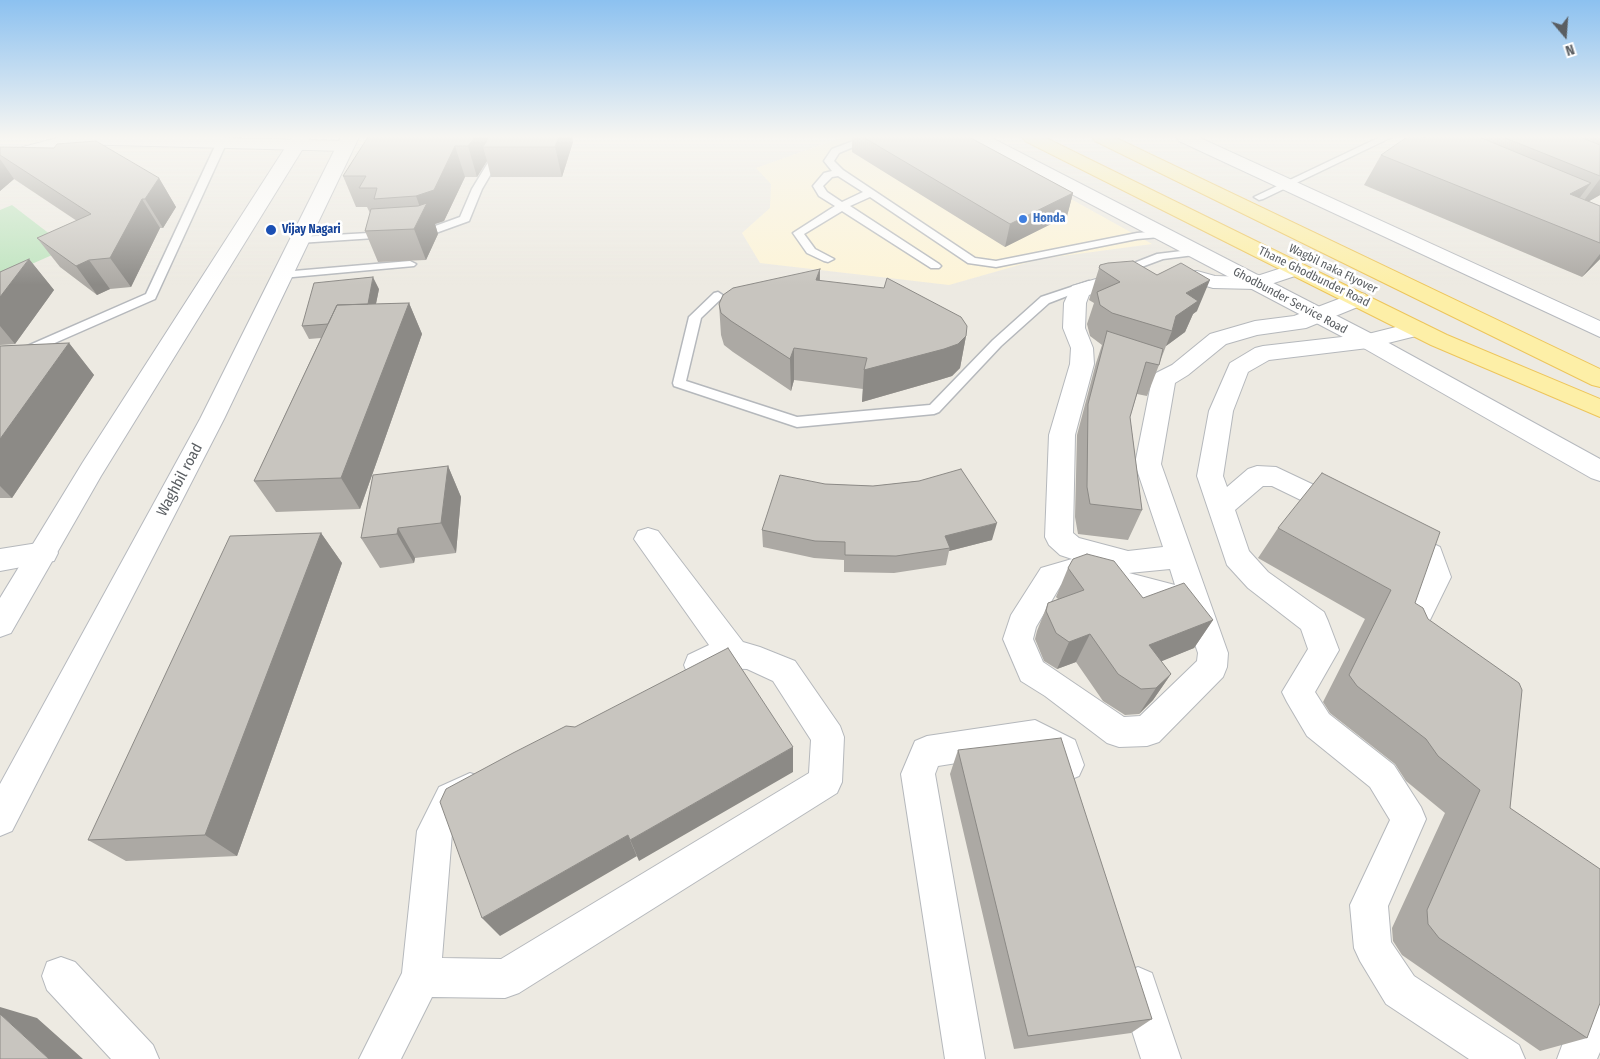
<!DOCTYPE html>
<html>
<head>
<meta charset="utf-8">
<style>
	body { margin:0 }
	#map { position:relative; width:1600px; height:1059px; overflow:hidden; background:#edeae2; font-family:"Fira Sans Condensed",sans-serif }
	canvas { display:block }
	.north { position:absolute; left:1540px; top:10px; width:50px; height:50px; -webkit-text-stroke:4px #fff; paint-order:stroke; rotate:162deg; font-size:14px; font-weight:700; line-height:20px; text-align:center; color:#5a5e62 }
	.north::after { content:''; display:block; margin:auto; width:18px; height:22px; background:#5a5e62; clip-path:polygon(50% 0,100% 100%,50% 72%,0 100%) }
</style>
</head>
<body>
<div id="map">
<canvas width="1600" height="1059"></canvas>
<div class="north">N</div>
</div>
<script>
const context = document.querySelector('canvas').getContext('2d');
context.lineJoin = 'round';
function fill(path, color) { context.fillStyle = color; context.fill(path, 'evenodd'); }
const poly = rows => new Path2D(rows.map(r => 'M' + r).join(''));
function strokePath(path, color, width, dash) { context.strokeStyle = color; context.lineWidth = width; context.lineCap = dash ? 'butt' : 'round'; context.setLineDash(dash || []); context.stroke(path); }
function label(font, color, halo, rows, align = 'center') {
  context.font = font + ' "Fira Sans Condensed",sans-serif'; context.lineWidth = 5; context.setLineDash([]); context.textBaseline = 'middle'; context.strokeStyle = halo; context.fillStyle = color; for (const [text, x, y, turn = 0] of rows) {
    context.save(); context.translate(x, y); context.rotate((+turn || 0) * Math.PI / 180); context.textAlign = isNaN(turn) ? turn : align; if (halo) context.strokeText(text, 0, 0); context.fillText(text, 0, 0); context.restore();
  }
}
const commercial = poly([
	[843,137,959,137,1152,244,1040,259,949,285,760,263,742,233,770,208,771,184,756,168]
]);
const green = poly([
	[12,205,68,248,0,278,0,210]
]);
const lane = poly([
	[514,137,532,137,530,139,509,143,482,189,469,221,433,234,413,235,412,233,413,231,427,229,460,217,472,189,501,141,514,137],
	[864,137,877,137,839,153,834,161,843,170,975,258,996,261,1137,233,1160,231,1165,234,1160,237,1137,239,996,267,968,263,870,197,850,206,939,264,941,266,939,268,931,268,842,211,804,234,815,249,834,259,828,262,824,261,807,253,793,233,835,206,819,196,813,186,824,173,832,171,824,161,832,149,864,137],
	[838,176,863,192,842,202,827,192,823,186,832,177,838,176],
	[1380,137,1392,137,1263,199,1259,200,1254,197,1380,137],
	[221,141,226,144,155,299,0,367,0,358,146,294,216,144,221,141],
	[386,232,390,233,391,235,390,237,299,243,294,240,299,237,386,232],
	[1198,249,1202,250,1204,252,1202,254,1163,259,1120,275,1114,272,1116,270,1157,254,1198,249],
	[410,261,416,264,414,266,282,278,276,275,282,272,410,261],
	[1089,281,1095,284,1093,286,1049,303,1001,346,939,412,934,414,797,427,674,386,673,383,689,317,714,293,718,292,724,296,701,318,686,381,797,417,930,405,993,340,1041,297,1089,281]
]);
const street = poly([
	[61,137,186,137,345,141,351,142,354,146,351,150,345,151,73,144,0,164,0,153,61,137],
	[1297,263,1304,265,1307,269,1304,273,1256,289,1213,288,1196,283,1175,284,1168,282,1164,278,1168,274,1175,272,1197,271,1215,276,1254,277,1297,263],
	[1129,278,1137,279,1140,284,1137,289,1107,292,1098,292,1089,295,1086,303,1085,328,1093,348,1094,364,1075,435,1073,533,1079,538,1128,551,1163,547,1135,464,1152,379,1156,373,1172,365,1210,334,1255,321,1294,316,1357,292,1365,294,1368,299,1365,304,1306,328,1257,335,1226,344,1188,375,1175,383,1161,464,1228,653,1227,667,1223,677,1159,742,1147,746,1119,747,1107,743,1045,696,1021,681,1003,639,1011,615,1041,568,1072,559,1060,555,1049,545,1045,537,1049,435,1070,364,1071,348,1063,328,1064,303,1072,286,1096,279,1129,278],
	[1170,569,1175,585,1129,573,1170,569],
	[1073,581,1184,612,1198,653,1197,661,1140,716,1124,717,1043,662,1033,639,1036,627,1061,585,1073,581],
	[1416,322,1424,324,1427,329,1424,334,1368,348,1269,360,1248,372,1233,411,1223,476,1227,487,1248,469,1257,466,1276,467,1350,502,1353,509,1350,516,1340,519,1272,486,1263,486,1235,510,1249,551,1268,572,1324,612,1328,621,1339,650,1315,692,1329,714,1394,765,1421,807,1426,819,1388,906,1391,942,1414,976,1519,1045,1525,1059,1469,1059,1386,1004,1360,961,1354,948,1350,905,1390,820,1370,787,1307,736,1287,702,1282,692,1308,649,1301,629,1248,588,1227,565,1197,476,1209,411,1230,363,1255,348,1263,346,1368,334,1416,322],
	[648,528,658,531,743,642,760,647,795,661,840,726,844,737,842,782,837,793,519,993,505,998,432,997,401,1059,359,1059,402,973,417,831,439,787,470,773,482,777,487,789,482,801,463,811,452,833,442,958,501,959,809,773,811,740,773,681,747,669,721,668,699,679,688,675,684,665,688,655,709,645,634,539,638,531,648,528],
	[1401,528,1440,547,1451,577,1428,624,1427,634,1430,640,1426,649,1415,653,1404,649,1397,637,1398,624,1423,577,1418,562,1391,547,1387,539,1391,531,1401,528],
	[44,542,54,545,58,553,54,561,0,571,0,549,44,542],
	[1035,720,1075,740,1084,765,1079,776,1067,781,1055,776,1049,761,1032,751,938,766,935,774,985,1059,945,1059,901,774,915,741,927,736,1035,720],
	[61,957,75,962,153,1045,159,1059,111,1059,47,990,42,976,47,962,61,957],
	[1138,967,1152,973,1181,1059,1141,1059,1118,987,1124,973,1138,967],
	[1600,975,1600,1052,1597,1059,1557,1059,1586,981,1600,975]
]);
const secondary = poly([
	[292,137,310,137,101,476,11,633,0,637,0,598,83,462,292,137],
	[341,137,359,137,224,419,12,831,0,836,0,784,200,419,341,137],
	[968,137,990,137,1376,336,1600,459,1600,481,1591,478,1360,346,971,141,968,137],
	[1176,137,1198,137,1600,321,1600,337,1179,141,1176,137]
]);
const primary = poly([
	[1022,137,1044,137,1447,335,1600,399,1600,417,1431,345,1025,141,1022,137],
	[1092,137,1114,137,1600,369,1600,387,1592,385,1095,141,1092,137]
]);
const wall = poly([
	[368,137,573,142,562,177,491,177,487,161,477,177,465,177,444,221,435,224,438,234,426,260,378,262,365,231,370,213,367,207,356,207,343,176],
	[852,137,969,137,1073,193,1067,216,1005,247,852,152],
	[1428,137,1600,137,1600,195,1589,201,1600,206,1600,259,1582,277,1364,185,1381,155],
	[0,147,159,178,176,207,163,228,160,228,131,287,110,289,97,295,60,267,37,238,77,221,14,179,0,191],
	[29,259,54,290,15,344,0,345,0,272],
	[1100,265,1197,311,1193,314,1185,332,1166,346,1161,359,1159,365,1147,396,1137,394,1130,417,1142,510,1128,540,1078,534,1075,517,1077,435,1096,363,1102,345,1090,336,1087,324,1094,303,1089,300],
	[820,269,820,280,966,336,960,368,952,376,939,380,862,402,863,389,794,380,791,391,733,352,724,345,721,335,719,304],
	[379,289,376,304,409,303,422,334,360,509,276,512,254,481,321,338,309,339,302,326],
	[69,343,94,375,12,498,0,498,0,346],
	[448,466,461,497,456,553,415,558,414,563,380,568,361,538],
	[919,481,992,540,949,551,946,565,894,573,844,572,844,560,814,558,763,547,762,530,825,484,873,486],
	[1278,528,1415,603,1510,808,1587,1038,1540,1051,1402,955,1393,941,1392,928,1445,813,1406,781,1395,764,1330,713,1323,702,1365,619,1258,558],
	[321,533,342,563,237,856,126,861,88,840],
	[1068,568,1143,598,1213,620,1194,648,1161,661,1171,674,1153,700,1139,714,1125,715,1103,701,1076,662,1057,669,1044,661,1035,639,1037,631,1048,603,1058,599,1056,597],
	[958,750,1152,1019,1131,1033,1014,1049,950,774]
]);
const shadedWall = poly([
	[475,137,503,137,483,147,487,161,477,177,468,146],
	[559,137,572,137,573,142,562,177,555,147],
	[455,146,465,177,444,221,435,224,438,234,426,260,414,229,422,213,416,196],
	[0,159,14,179,0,191],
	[159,178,176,207,163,228,145,199],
	[1600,179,1600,195,1579,207],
	[1591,183,1568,213,1570,194],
	[1073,193,1067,216,1005,247,1010,224],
	[142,199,160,228,131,287,110,258],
	[1600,254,1600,259,1582,277],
	[29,259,54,290,15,344,0,326,0,297],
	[89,260,110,289,97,295,76,266],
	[820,269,819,300,816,280],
	[373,277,379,289,370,332,364,320],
	[1210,280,1197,311,1193,314,1185,332,1166,346,1172,331,1170,331,1186,293],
	[409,303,422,334,360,509,341,478],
	[966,336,960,368,952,376,939,380,862,402,864,370],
	[69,343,94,375,12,498,0,486,0,439],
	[794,348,794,380,791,391,790,359],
	[448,466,461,497,456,553,441,523],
	[997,523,992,540,949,551,950,548,945,536],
	[398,528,415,558,414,563,397,534],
	[321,533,342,563,237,856,205,835],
	[1213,620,1194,648,1133,673,1149,645],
	[1090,634,1076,662,1057,669,1069,642],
	[1171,674,1153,700,1139,714,1156,688],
	[793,747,793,772,639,861,630,840],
	[628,835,637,856,500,936,482,918],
	[0,1007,37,1018,83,1059,49,1059,0,1014]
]);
const building = poly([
	[368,137,475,137,468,146,455,146,434,190,416,196,374,199,377,188,359,188,366,176,343,176,368,137],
	[489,137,559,137,555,147,483,147,489,137],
	[863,137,969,137,1073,193,1010,224,863,137],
	[1407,137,1419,137,1424,138,1428,137,1479,137,1591,183,1570,194,1600,206,1600,243,1381,155,1407,137],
	[1503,137,1580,137,1600,145,1600,176,1503,137],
	[96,141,159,178,145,199,142,199,110,258,89,260,76,266,37,238,91,214,0,155,0,147,54,148,57,144,96,141],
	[427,203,414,229,365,231,371,209,418,206,427,203],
	[29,259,0,297,0,272,29,259],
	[1133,261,1157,275,1181,263,1210,280,1186,293,1198,301,1176,316,1172,331,1112,313,1100,305,1097,292,1120,282,1099,268,1100,265,1108,263,1133,261],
	[820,269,816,280,884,288,887,278,961,317,967,326,966,336,958,344,944,349,864,370,867,358,794,348,790,359,731,321,721,313,719,304,723,295,733,288,820,269],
	[373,277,368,304,337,305,328,324,302,326,314,283,373,277],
	[409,303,341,478,254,481,337,305,409,303],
	[1107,331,1163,349,1159,365,1146,362,1130,417,1142,510,1090,504,1087,487,1088,404,1107,331],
	[69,343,0,439,0,346,69,343],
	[448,466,441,523,398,528,397,534,361,538,373,475,448,466],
	[961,469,997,523,945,536,950,548,896,556,845,555,845,542,815,541,762,530,780,475,825,484,873,486,919,481,961,469],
	[1322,473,1440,532,1415,603,1423,608,1428,619,1519,683,1522,690,1510,808,1600,869,1600,1003,1587,1038,1439,938,1428,924,1427,910,1480,790,1438,756,1426,739,1357,686,1349,675,1391,590,1278,528,1322,473],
	[321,533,205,835,88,840,230,536,321,533],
	[1087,554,1114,561,1143,598,1184,583,1213,620,1149,645,1171,674,1156,688,1141,689,1118,674,1090,634,1069,642,1056,633,1046,611,1048,603,1084,590,1068,568,1073,559,1087,554],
	[728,648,793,747,630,840,628,835,482,918,440,802,446,789,513,753,566,726,575,727,728,648],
	[1061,738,1152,1019,1028,1036,958,750,1061,738],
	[0,1014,49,1059,0,1059,0,1014]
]);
const markers = [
	[1023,219,5,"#3f7fe0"],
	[271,230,6,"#1a4fb4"]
];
const farShopnames = [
	["Honda",1033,219]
];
const farTransitnames = [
	["Vijay Nagari",282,230]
];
const farStreetnames = [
	["Wagbil naka Flyover",1333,269,26],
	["Thane Ghodbunder Road",1314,277,26],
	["Ghodbunder Service Road",1290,301,28]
];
const streetNames = [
	["Waghbil road",180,480,-62]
];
fill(commercial, '#fdf4d7');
fill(green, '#bfe4bf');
strokePath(lane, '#b5b8bc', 3);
strokePath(street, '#b5b8bc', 2);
strokePath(secondary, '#b6b9be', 2);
strokePath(primary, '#edc55b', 2);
fill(lane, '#fff');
fill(street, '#fff');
fill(secondary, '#fff');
fill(primary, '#fdefa7');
fill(wall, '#aca9a4');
fill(shadedWall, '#8c8a86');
fill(building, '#c8c5bf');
strokePath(building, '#8c8a86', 1);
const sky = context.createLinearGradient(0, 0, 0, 285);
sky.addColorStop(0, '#8cc1f0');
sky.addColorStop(0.48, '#f7f6f2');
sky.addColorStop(1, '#f7f6f200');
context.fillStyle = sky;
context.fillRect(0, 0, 1600, 285);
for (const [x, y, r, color] of markers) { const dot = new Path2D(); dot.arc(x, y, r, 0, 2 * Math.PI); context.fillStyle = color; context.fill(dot); strokePath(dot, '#fff', 2); }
label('bold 12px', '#366cbe', '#fff', farShopnames, 'left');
label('bold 12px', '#164399', '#fff', farTransitnames, 'left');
label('12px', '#5a5e62', '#fff', farStreetnames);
label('15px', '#5a5e62', '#fff', streetNames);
</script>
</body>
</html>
